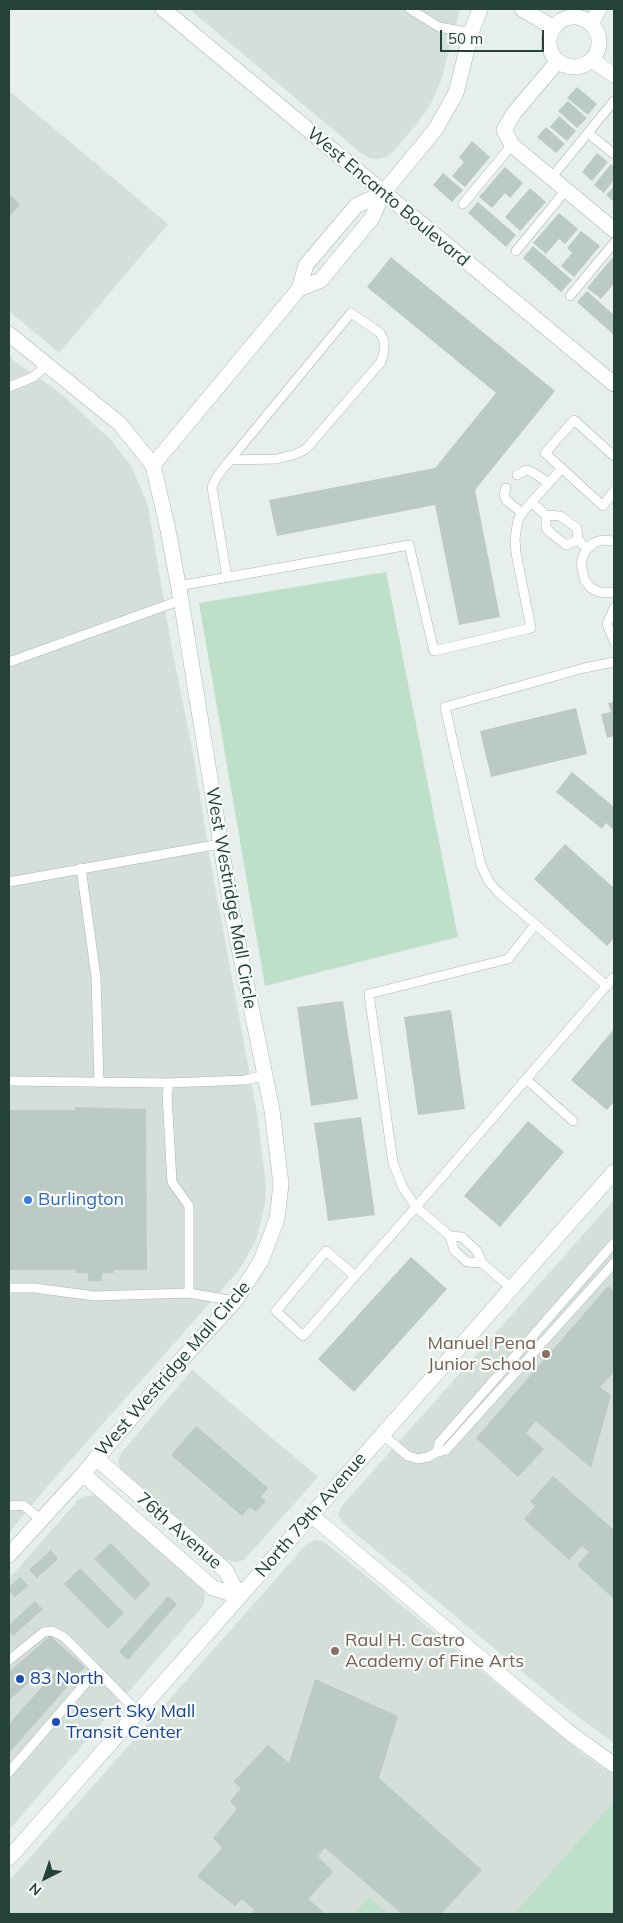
<!DOCTYPE html>
<html>
<head>
<meta charset="utf-8">
<style>
	body { margin:0 }
	#map { position:relative; width:623px; height:1923px; overflow:hidden; background:#e6efeb; font-family:Mulish,sans-serif }
	canvas { display:block }
	.frame { position:absolute; inset:0; border:10px solid #24423a; pointer-events:none }
	.north { position:absolute; left:20px; top:1853px; width:50px; height:50px; -webkit-text-stroke:4px #f7fbf9; paint-order:stroke; rotate:221deg; font-size:14px; font-weight:700; line-height:20px; text-align:center; color:#24423a }
	.north::after { content:''; display:block; margin:auto; width:18px; height:22px; background:#24423a; clip-path:polygon(50% 0,100% 100%,50% 72%,0 100%) }
	.scale { position:absolute; left:440px; top:30px; width:104px; height:22px; box-sizing:border-box; border:2px solid #24423a; border-top:0; padding-left:6px; font-size:15px; line-height:18px; white-space:nowrap; color:#24423a; -webkit-text-stroke:4px #f7fbf9; paint-order:stroke }
</style>
</head>
<body>
<div id="map">
<canvas width="623" height="1923"></canvas>
<div class="frame"></div>
<div class="north">N</div>
<div class="scale">50 m</div>
</div>
<script>
const context = document.querySelector('canvas').getContext('2d');
context.lineJoin = 'round';
function fill(path, color) { context.fillStyle = color; context.fill(path, 'evenodd'); }
const poly = rows => new Path2D(rows.map(r => 'M' + r).join(''));
function strokePath(path, color, width, dash) { context.strokeStyle = color; context.lineWidth = width; context.lineCap = dash ? 'butt' : 'round'; context.setLineDash(dash || []); context.stroke(path); }
function label(font, color, halo, rows, align = 'center') {
  context.font = font + ' Mulish,sans-serif'; context.lineWidth = 4.5; context.setLineDash([]); context.textBaseline = 'middle'; context.strokeStyle = halo; context.fillStyle = color; for (const [text, x, y, turn = 0] of rows) {
    context.save(); context.translate(x, y); context.rotate((+turn || 0) * Math.PI / 180); context.textAlign = isNaN(turn) ? turn : align; if (halo) context.strokeText(text, 0, 0); context.fillText(text, 0, 0); context.restore();
  }
}
const built = poly([
	[189,9,460,9,441,81,431,103,417,124,393,152,386,157,377,159,369,158,361,153],
	[9,91,168,224,59,353,9,311],
	[9,353,14,361,59,392,112,441,132,467,148,506,172,649,194,758,210,860,257,1113,266,1185,265,1204,256,1240,239,1270,46,1488,9,1533],
	[614,1200,614,1743,570,1711,344,1524,338,1515,341,1507],
	[192,1370,318,1477,244,1560,235,1562,226,1560,120,1469,118,1459,122,1452],
	[93,1495,98,1497,203,1589,205,1596,203,1606,9,1830,9,1579,78,1500,86,1496],
	[316,1540,323,1541,584,1755,614,1775,614,1914,9,1914,9,1881,304,1547,310,1542]
]);
const green = poly([
	[386,572,458,937,265,986,199,603],
	[611,1805,614,1807,614,1914,514,1914],
	[369,1897,388,1914,354,1914]
]);
const building = poly([
	[577,87,597,104,588,115,567,98],
	[568,101,587,118,577,128,558,111],
	[559,116,576,131,567,141,550,127],
	[546,127,565,144,556,153,537,137],
	[472,141,490,157,465,187,452,176,464,162,459,157],
	[597,153,608,162,592,181,582,172],
	[611,164,614,167,614,180,604,193,594,185],
	[505,167,523,183,510,198,505,193,492,208,479,197],
	[443,173,463,190,452,202,433,185],
	[614,186,614,202,606,195],
	[530,188,546,202,520,231,505,217],
	[9,194,20,204,9,217],
	[478,202,516,235,506,247,468,213],
	[559,213,578,229,565,244,559,239,546,254,533,243],
	[581,231,600,246,574,277,561,266,572,253,567,248],
	[533,246,572,280,561,292,523,258],
	[391,257,555,391,475,490,500,617,459,625,435,505,277,536,269,500,435,468,496,393,367,287],
	[612,258,614,260,614,287,613,285,601,299,587,288],
	[587,291,614,315,614,335,577,302],
	[614,702,614,736,607,738,601,714,611,712,608,703],
	[576,708,587,754,491,777,480,731],
	[572,772,614,807,614,830,606,823,602,829,556,792],
	[565,844,614,888,614,938,607,946,534,879],
	[343,1001,358,1099,311,1106,297,1007],
	[451,1010,465,1109,418,1115,404,1017],
	[614,1029,614,1102,607,1110,571,1080],
	[75,1107,146,1109,147,1270,114,1270,114,1273,102,1273,102,1281,88,1281,88,1273,75,1273,76,1270,9,1270,9,1110,75,1110],
	[361,1117,375,1215,328,1221,314,1123],
	[528,1121,564,1152,500,1227,464,1196],
	[411,1257,447,1289,354,1392,318,1359],
	[608,1286,614,1291,614,1372,600,1387,611,1395,591,1468,536,1421,526,1433,544,1449,518,1477,476,1438],
	[196,1426,268,1488,261,1497,266,1501,256,1512,250,1507,242,1516,171,1455],
	[553,1476,614,1530,614,1599,577,1565,589,1552,582,1546,569,1560,524,1519,535,1506,530,1502],
	[111,1543,151,1584,135,1600,94,1559],
	[51,1550,58,1559,37,1578,29,1570],
	[80,1568,124,1613,108,1629,64,1584],
	[20,1577,28,1586,15,1597,9,1591,9,1587],
	[168,1596,177,1604,128,1660,119,1652],
	[35,1601,43,1609,13,1636,9,1632,9,1625],
	[50,1636,85,1667,9,1753,9,1724,55,1672,48,1666,9,1700,9,1672],
	[315,1679,398,1716,379,1778,482,1870,441,1914,402,1914,325,1848,318,1856,333,1872,308,1899,326,1914,251,1914,254,1910,242,1899,235,1906,197,1876,222,1848,213,1838,237,1809,230,1801,241,1788,233,1782,268,1745,289,1763]
]);
const service = poly([
	[410,9,439,27,471,33],
	[588,133,614,154],
	[551,178,614,101],
	[463,204,512,145],
	[516,251,566,190],
	[570,296,614,243],
	[9,387,33,377,47,365],
	[614,456,574,420,545,453,603,506,614,491],
	[517,475,526,470,532,472,549,483],
	[506,488,504,494,506,500,522,513],
	[532,503,546,515,560,516,577,528,578,540,587,549],
	[546,515,546,528,552,534,566,545,578,540],
	[614,541,602,540,594,543,587,549,583,556,581,565,585,581,591,588,599,592,608,593,614,592],
	[227,577,212,487,216,478,230,460,351,313,380,333,384,341,384,352,381,362,306,449,296,454,277,459,230,460],
	[178,586,409,545,434,651,531,628,516,553,515,538,518,520,522,513,562,468],
	[614,608,607,624,614,641],
	[9,662,181,600],
	[81,868,96,977,99,1083],
	[9,882,220,844],
	[535,925,508,959,369,994,393,1163,403,1188,416,1207,614,977],
	[607,986,500,894,489,882,481,865,445,707,584,668,614,662],
	[526,1079,573,1121],
	[9,1081,169,1083,245,1080,266,1075],
	[169,1083,167,1095,172,1182,189,1206,189,1293],
	[450,1236,462,1237,477,1251,482,1263,511,1288],
	[355,1276,326,1251,276,1311,303,1336,355,1276,416,1207,450,1236,454,1250,467,1262,482,1263],
	[9,1288,34,1288,95,1296,189,1293,235,1301],
	[382,1434,408,1456,418,1459,428,1457,437,1452,446,1450,614,1263],
	[437,1452,439,1443,614,1243],
	[9,1506,23,1505,41,1520],
	[9,1660,44,1632,52,1631,64,1637,138,1712],
	[9,1772,96,1671]
]);
const minor = poly([
	[522,9,554,28],
	'549 42a25 25 0 1 1 50 0a25 25 0 1 1-50 0Z',
	[591,24,599,9],
	[592,60,614,75],
	[558,61,514,113,504,130,512,145,614,230],
	[299,289,321,280,372,218,383,193,435,130,456,93,471,33,480,9],
	[9,334,120,424,153,465,168,530,181,600,232,913,272,1110,281,1184,277,1219,261,1261,235,1301,181,1360,83,1474,9,1555],
	[153,465,299,289,306,265,356,206,383,193],
	[96,1458,226,1571,239,1596],
	[83,1474,213,1588,239,1596],
	[311,1515,528,1698,570,1733,614,1765]
]);
const tertiary = poly([
	[163,9,614,384],
	[9,1858,614,1172]
]);
const markers = [
	[28,1200,5,"#3f7fe0"],
	[546,1354,5,"#8d6e63"],
	[335,1651,5,"#8d6e63"],
	[20,1679,5,"#1a4fb4"],
	[56,1722,5,"#1a4fb4"]
];
const streetNames = [
	["West Encanto Boulevard",388,197,40],
	["West Westridge Mall Circle",231,898,80],
	["West Westridge Mall Circle",173,1369,-49],
	["North 79th Avenue",311,1515,-49],
	["76th Avenue",179,1531,41]
];
const shopNames = [
	["Burlington",38,1200]
];
const educationNames = [
	["Manuel Pena",536,1344],
	["Junior School",536,1365],
	["Raul H. Castro",345,1641,"left"],
	["Academy of Fine Arts",345,1662,"left"]
];
const transitNames = [
	["83 North",30,1679],
	["Desert Sky Mall",66,1712],
	["Transit Center",66,1733]
];
fill(built, '#d4dfda');
fill(green, '#bfe0c8');
fill(building, '#bbcac4');
strokePath(service, '#a8b8b2', 10);
strokePath(minor, '#a8b8b2', 16);
strokePath(tertiary, '#a8b8b2', 16);
strokePath(service, '#fff', 9);
strokePath(minor, '#fff', 15);
strokePath(tertiary, '#fff', 15);
for (const [x, y, r, color] of markers) { const dot = new Path2D(); dot.arc(x, y, r, 0, 2 * Math.PI); context.fillStyle = color; context.fill(dot); strokePath(dot, '#f7fbf9', 2); }
label('18px', '#24423a', '#f7fbf9', streetNames);
label('18px', '#366cbe', '#f7fbf9', shopNames, 'left');
label('18px', '#785e54', '#f7fbf9', educationNames, 'right');
label('18px', '#164399', '#f7fbf9', transitNames, 'left');
</script>
</body>
</html>
